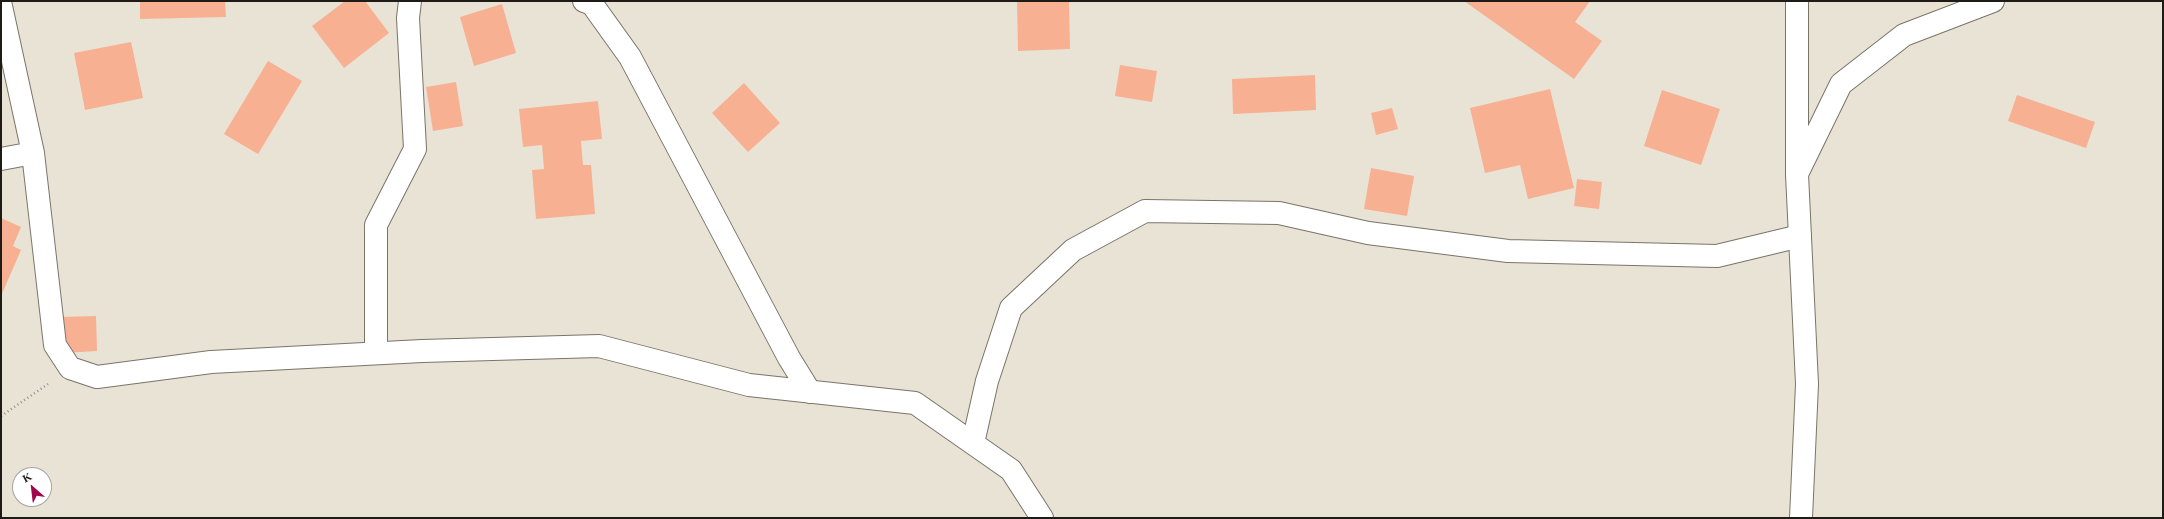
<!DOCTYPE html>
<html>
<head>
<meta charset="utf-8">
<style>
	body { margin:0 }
	#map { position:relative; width:2164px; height:519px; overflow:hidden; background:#e9e3d6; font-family:"Times New Roman",serif }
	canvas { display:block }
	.frame { position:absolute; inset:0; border:2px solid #1e1b17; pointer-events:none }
	.north { position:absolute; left:12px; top:467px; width:40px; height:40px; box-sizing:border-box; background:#fff; border:1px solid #a5a4a2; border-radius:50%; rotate:332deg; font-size:11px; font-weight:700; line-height:16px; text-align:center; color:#1e1b17 }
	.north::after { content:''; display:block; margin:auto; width:14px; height:18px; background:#9f074d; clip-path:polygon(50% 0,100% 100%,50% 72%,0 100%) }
</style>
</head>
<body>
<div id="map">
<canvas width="2164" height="519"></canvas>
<div class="frame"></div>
<div class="north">K</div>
</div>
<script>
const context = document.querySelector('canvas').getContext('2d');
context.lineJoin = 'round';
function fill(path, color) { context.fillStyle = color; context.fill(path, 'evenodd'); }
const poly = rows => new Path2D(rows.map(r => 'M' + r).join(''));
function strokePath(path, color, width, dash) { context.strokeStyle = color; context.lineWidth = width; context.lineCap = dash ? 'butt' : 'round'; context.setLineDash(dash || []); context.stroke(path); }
const building = poly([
	[140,1,225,1,226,17,140,19],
	[345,1,365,1,389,33,344,68,312,26],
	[1017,1,1069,1,1070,49,1018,51],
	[1464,1,1590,1,1575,22,1602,41,1574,79],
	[502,4,516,53,474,66,460,17],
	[131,42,143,98,85,110,74,53],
	[268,61,302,81,258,154,224,134],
	[1120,65,1157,71,1152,102,1115,96],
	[1315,75,1316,110,1233,114,1232,79],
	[456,82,463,126,433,131,426,87],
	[744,83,780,123,748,152,712,113],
	[1550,89,1574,188,1528,199,1520,165,1485,173,1470,108],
	[1662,90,1720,109,1701,165,1644,146],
	[2017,95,2095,122,2086,148,2008,121],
	[598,101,602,139,581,141,583,165,591,165,595,214,536,219,532,170,544,169,542,145,523,147,519,109],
	[1392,108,1398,129,1376,135,1371,113],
	[1371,168,1414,176,1407,216,1364,209],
	[1577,179,1602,182,1599,209,1574,206],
	[1,218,21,227,13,246,21,250,1,296],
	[96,316,97,351,63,353,62,317]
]);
const path = poly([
	[1,416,48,384]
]);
const minor = poly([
	[584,1,592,4,630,57,789,358,810,392],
	[1,6,33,153,55,345,70,368,97,377,211,362,422,351,599,346,749,385,915,403,1011,470,1042,518],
	[1,159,33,153],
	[1797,174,1797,1],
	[376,353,376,225,415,149,408,18,410,1],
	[973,443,987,381,1011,308,1073,250,1145,211,1279,213,1368,233,1508,251,1717,256,1800,236]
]);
const tertiary = poly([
	[1801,518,1807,384,1797,174,1841,84,1904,35,1993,1]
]);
fill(building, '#f7b091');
strokePath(minor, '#7a7469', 24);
strokePath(tertiary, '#7a7469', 24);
strokePath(path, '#908b82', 2.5, [1, 3]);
strokePath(minor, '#fff', 22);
strokePath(tertiary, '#fff', 22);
</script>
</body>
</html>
